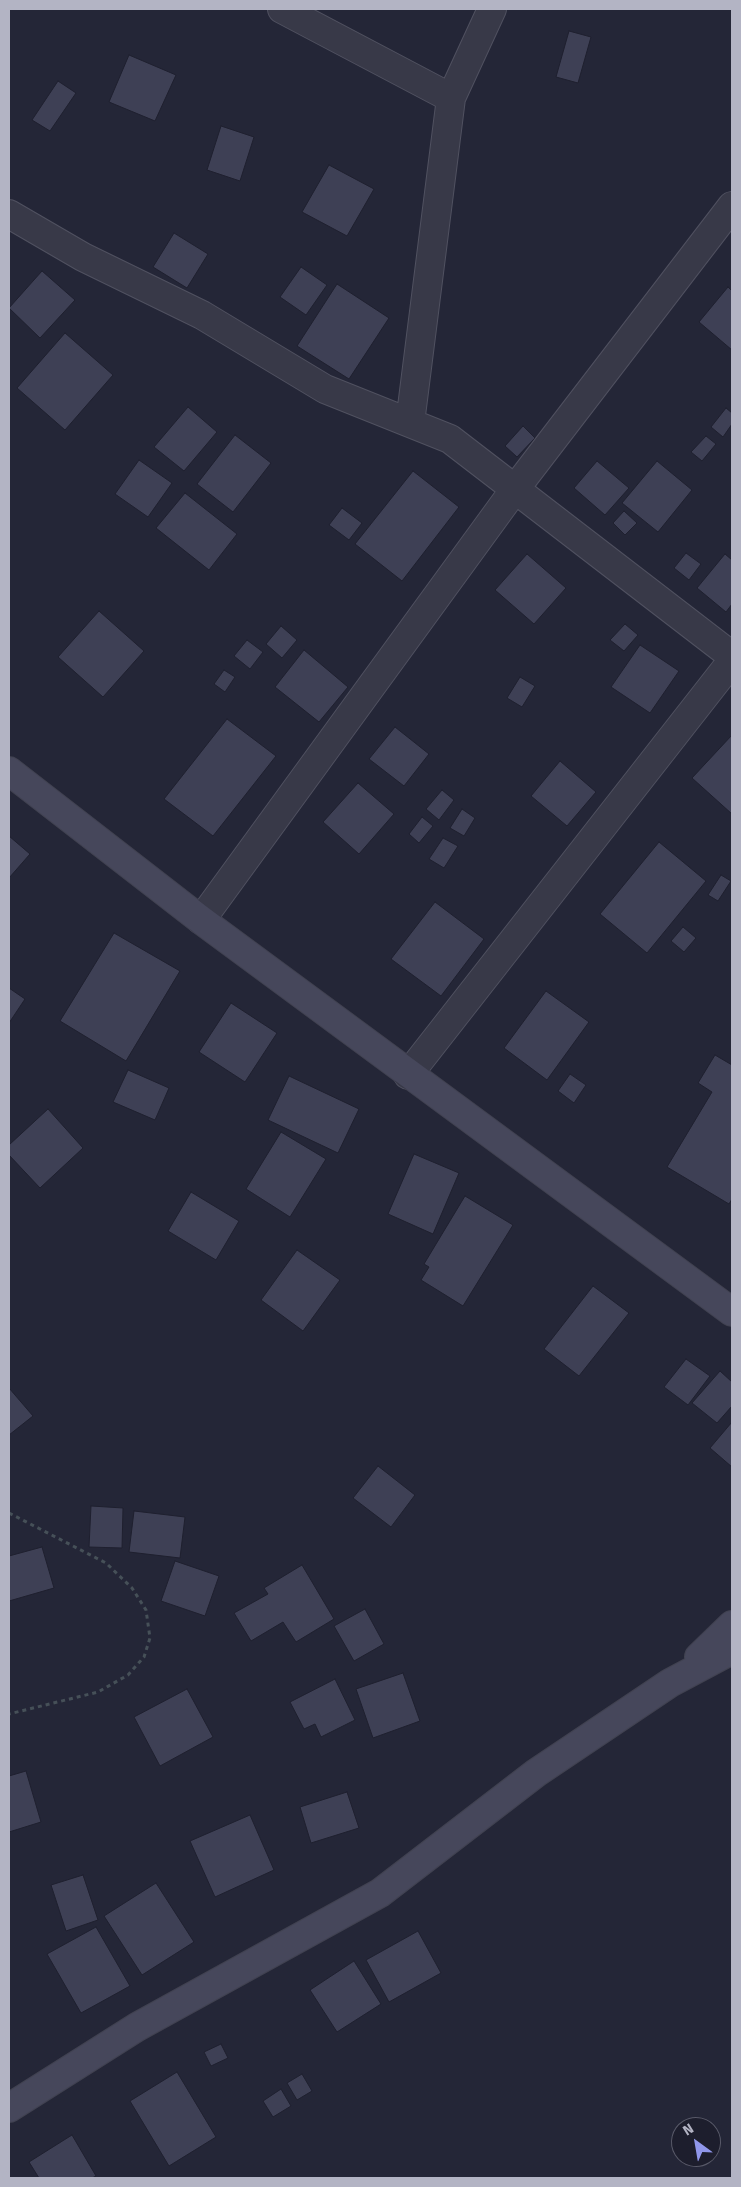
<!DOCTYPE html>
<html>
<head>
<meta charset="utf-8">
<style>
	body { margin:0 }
	#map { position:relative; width:741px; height:2187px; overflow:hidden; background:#242637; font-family:"Fira Sans",sans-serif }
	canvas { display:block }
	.frame { position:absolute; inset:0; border:10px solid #b3b4c4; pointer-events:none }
	.north { position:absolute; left:671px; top:2117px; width:50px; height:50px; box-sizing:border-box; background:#1d1e2d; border:1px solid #595a69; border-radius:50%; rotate:328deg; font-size:14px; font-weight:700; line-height:20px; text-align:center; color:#b3b4c4 }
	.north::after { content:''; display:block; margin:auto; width:18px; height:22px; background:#9097eb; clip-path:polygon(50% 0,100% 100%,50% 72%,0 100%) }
</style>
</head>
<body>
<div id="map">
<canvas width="741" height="2187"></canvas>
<div class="frame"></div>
<div class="north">N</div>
</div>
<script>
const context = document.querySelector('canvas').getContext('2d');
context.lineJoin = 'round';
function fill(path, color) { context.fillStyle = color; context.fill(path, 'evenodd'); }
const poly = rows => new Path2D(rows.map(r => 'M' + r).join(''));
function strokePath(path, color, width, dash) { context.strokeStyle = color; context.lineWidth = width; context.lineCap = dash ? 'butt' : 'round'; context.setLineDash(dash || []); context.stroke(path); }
const building = poly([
	[569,31,591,37,578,83,556,77,569,31],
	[129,55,176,75,155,121,109,102,129,55],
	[58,81,76,93,50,131,32,120,58,81],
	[221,126,254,137,240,181,207,170,221,126],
	[329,165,374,189,347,236,302,212,329,165],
	[174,233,208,254,187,288,153,267,174,233],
	[301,267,327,285,306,315,280,297,301,267],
	[42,271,75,300,40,338,9,308,42,271],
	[337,284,389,318,349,379,297,346,337,284],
	[728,287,732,291,732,350,699,322,728,287],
	[65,333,113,375,65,430,17,388,65,333],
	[188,407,217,432,184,471,154,447,188,407],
	[726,408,732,413,732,424,723,437,711,427,726,408],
	[523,426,535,438,517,457,505,446,523,426],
	[235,435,271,463,233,512,197,484,235,435],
	[706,436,716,444,702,461,691,452,706,436],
	[139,460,172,483,148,517,115,494,139,460],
	[597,461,629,488,605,515,574,488,597,461],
	[657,461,692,490,658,532,622,503,657,461],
	[413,471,459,507,402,581,355,544,413,471],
	[185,493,237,534,209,570,156,528,185,493],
	[342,508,362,523,349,540,329,525,342,508],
	[624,511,637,523,625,535,613,523,624,511],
	[686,553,701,564,689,580,674,568,686,553],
	[527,554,566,588,534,624,495,590,527,554],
	[725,554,732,560,732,604,726,612,697,588,725,554],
	[99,611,144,651,103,697,58,657,99,611],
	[625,624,638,635,624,651,610,640,625,624],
	[281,626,297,640,282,658,266,644,281,626],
	[247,640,263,652,250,669,234,656,247,640],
	[640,645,679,671,650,713,611,687,640,645],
	[304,650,348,687,319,722,275,687,304,650],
	[224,670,235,677,225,692,214,684,224,670],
	[520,677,535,686,522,707,507,698,520,677],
	[227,719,276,756,213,836,164,799,227,719],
	[395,727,429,754,404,786,369,759,395,727],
	[732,735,732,814,692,778,732,735],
	[560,761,596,792,567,826,531,796,560,761],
	[358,783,394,814,359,854,323,822,358,783],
	[442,790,454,800,439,820,426,809,442,790],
	[462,809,475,818,464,836,450,828,462,809],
	[422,817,433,826,419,843,409,834,422,817],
	[9,836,30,854,9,878,9,836],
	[443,838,458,846,444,868,429,859,443,838],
	[659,842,706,881,647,953,600,914,659,842],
	[721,875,731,881,718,901,708,895,721,875],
	[435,902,484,939,441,996,391,959,435,902],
	[683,927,696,938,684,952,671,941,683,927],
	[114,933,180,971,126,1061,60,1021,114,933],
	[9,988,25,999,9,1023,9,988],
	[546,991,589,1022,547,1080,504,1048,546,991],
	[231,1003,277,1033,245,1082,199,1052,231,1003],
	[715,1055,732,1065,732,1199,729,1204,667,1167,712,1092,698,1083,715,1055],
	[128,1070,169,1088,155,1120,113,1102,128,1070],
	[570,1074,586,1085,574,1103,558,1091,570,1074],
	[289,1076,359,1109,338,1153,268,1120,289,1076],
	[48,1109,83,1148,40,1188,9,1155,9,1145,48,1109],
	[281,1132,326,1159,290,1217,246,1189,281,1132],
	[414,1154,459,1173,433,1234,388,1214,414,1154],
	[191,1192,239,1221,216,1260,168,1231,191,1192],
	[465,1196,513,1225,463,1306,421,1280,429,1267,424,1264,465,1196],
	[297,1250,340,1280,303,1331,261,1300,297,1250],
	[593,1286,629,1313,579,1376,544,1349,593,1286],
	[686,1359,710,1376,688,1405,664,1387,686,1359],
	[720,1371,732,1382,732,1406,717,1423,692,1403,720,1371],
	[9,1388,33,1416,9,1435,9,1388],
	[732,1422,732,1467,710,1448,732,1422],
	[378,1466,415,1495,391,1527,353,1498,378,1466],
	[91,1506,123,1508,122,1548,89,1547,91,1506],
	[134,1511,185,1517,180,1558,129,1552,134,1511],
	[42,1547,54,1588,9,1601,9,1556,42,1547],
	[175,1561,219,1576,205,1616,161,1601,175,1561],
	[302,1565,334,1619,296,1642,283,1622,251,1641,234,1613,268,1594,264,1588,302,1565],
	[365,1609,384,1644,354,1661,334,1626,365,1609],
	[403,1673,420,1721,373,1738,356,1689,403,1673],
	[335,1679,355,1720,321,1737,315,1724,304,1729,290,1702,335,1679],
	[187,1689,213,1737,160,1766,134,1717,187,1689],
	[26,1771,41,1822,9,1832,9,1776,26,1771],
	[347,1792,359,1828,311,1843,300,1807,347,1792],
	[250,1815,274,1870,215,1897,190,1841,250,1815],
	[83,1875,98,1920,66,1931,51,1885,83,1875],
	[156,1883,194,1942,142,1975,104,1916,156,1883],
	[96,1927,130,1986,81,2013,47,1954,96,1927],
	[418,1931,441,1973,389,2002,366,1960,418,1931],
	[354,1961,381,2004,337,2032,310,1990,354,1961],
	[221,2044,228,2058,211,2066,204,2052,221,2044],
	[177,2072,216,2137,169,2166,130,2101,177,2072],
	[302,2074,312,2091,297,2100,287,2083,302,2074],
	[281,2089,291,2106,273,2117,263,2101,281,2089],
	[72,2135,96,2176,92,2178,39,2178,29,2162,72,2135]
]);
const path = poly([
	[9,1513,106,1563,132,1588,146,1610,150,1638,144,1657,128,1675,98,1692,9,1714]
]);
const minor = poly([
	[282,9,451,98],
	[9,214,83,257,202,315,325,389,450,439,732,656],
	[410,423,451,98,492,9],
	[201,920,515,489,732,206],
	[408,1075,732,661]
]);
const secondary = poly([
	[9,771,201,920,732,1312],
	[699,1657,732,1625],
	[9,2108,137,2027,380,1893,536,1773,670,1683,732,1650]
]);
fill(building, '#3e4055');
strokePath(building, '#1f202f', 1);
strokePath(minor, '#505160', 30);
strokePath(secondary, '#414251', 30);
strokePath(path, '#465058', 3, [4, 4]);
strokePath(minor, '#383948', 28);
strokePath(secondary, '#46475b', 28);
</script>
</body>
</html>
